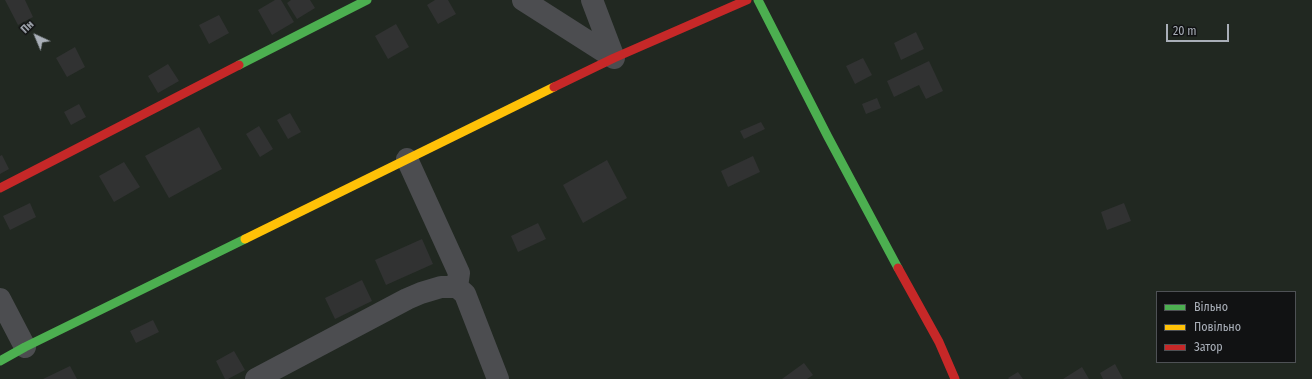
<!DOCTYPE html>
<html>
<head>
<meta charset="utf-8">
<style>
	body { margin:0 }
	#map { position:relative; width:1312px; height:379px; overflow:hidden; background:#171717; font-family:"Fira Sans Condensed",sans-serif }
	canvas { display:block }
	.legend { position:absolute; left:1156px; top:291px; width:140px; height:72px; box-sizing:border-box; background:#111213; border:1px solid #4e5155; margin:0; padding:5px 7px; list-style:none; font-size:12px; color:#a9afb8 }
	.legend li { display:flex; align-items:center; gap:8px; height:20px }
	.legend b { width:20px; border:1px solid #4e5155 }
	.north { position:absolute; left:16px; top:16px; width:40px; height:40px; -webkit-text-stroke:3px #111213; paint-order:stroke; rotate:316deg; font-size:11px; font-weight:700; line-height:16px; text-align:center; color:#a9afb8 }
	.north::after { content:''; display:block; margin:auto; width:14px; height:18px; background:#a9afb8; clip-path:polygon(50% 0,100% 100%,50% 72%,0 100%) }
	.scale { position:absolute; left:1166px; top:24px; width:63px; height:18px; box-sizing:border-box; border:2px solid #a9afb8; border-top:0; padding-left:5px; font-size:12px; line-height:14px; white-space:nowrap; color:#a9afb8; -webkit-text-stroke:3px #111213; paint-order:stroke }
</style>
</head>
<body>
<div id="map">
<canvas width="1312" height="379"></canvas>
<ul class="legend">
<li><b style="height:5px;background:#4caf50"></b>Вільно</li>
<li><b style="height:5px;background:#ffc107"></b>Повільно</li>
<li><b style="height:5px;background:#c62828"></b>Затор</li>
</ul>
<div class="north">Пн</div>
<div class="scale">20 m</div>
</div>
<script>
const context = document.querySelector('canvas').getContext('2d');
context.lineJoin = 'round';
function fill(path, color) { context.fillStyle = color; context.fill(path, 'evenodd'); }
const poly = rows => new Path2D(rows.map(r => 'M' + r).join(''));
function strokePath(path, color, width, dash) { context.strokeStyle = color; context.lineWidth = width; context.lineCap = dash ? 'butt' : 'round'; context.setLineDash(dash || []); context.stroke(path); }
const green = poly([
	[0,0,1312,0,1312,379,0,379],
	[1157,292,1295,292,1295,362,1157,362]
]);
const building = poly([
	[5,0,25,0,33,17,18,25],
	[275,0,281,0,294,22,272,35,258,10],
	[291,0,310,0,315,8,297,19,287,3],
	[435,0,448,0,456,14,438,24,427,5],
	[219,15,229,33,209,44,199,25],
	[396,24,409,47,388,59,375,36],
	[916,32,924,49,901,60,894,43],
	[75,47,85,67,67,77,56,58],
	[863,58,872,75,855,84,846,66],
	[929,61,943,91,926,99,919,85,894,97,887,81],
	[168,64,179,81,158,93,148,76],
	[877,98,881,108,866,114,862,104],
	[79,104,86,117,71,125,64,112],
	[290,113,301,132,288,139,277,120],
	[761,122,765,129,744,139,740,131],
	[259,126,273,149,260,157,246,134],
	[199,127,222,169,169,198,145,156],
	[2,155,9,169,0,174,0,156],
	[753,156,760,172,728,187,721,171],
	[607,160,627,198,583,223,563,185],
	[124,162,140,187,114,202,99,176],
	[30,203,36,217,10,230,3,216],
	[1124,203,1131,221,1107,230,1101,212],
	[538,223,546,239,518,252,511,236],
	[422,239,433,264,386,285,375,260],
	[362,280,372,301,335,319,325,298],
	[153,320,159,332,136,343,130,331],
	[234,351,245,370,228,379,225,379,216,361],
	[804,363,813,375,807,379,782,379],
	[1115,364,1123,379,1103,379,1100,373],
	[70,366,77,379,43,379],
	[1082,367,1089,379,1063,379],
	[1018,372,1023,379,1009,379,1008,378]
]);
const street = poly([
	[523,0,614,58],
	[592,0,614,58],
	[407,159,459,273,457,287],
	[0,299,25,347],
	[256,379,407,299,421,293,441,287,457,287,465,294,498,379]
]);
const fast = poly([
	[758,0,828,137,898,268],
	[239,65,367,0],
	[0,361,25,347,245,239]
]);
const slow = poly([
	[245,239,554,87]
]);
const jam = poly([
	[554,87,614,58,747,0],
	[0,188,239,65],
	[898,268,939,342,955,379]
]);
fill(green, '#212821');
fill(building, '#313232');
strokePath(street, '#4c4d50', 22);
strokePath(fast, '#4caf50', 9);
strokePath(slow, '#ffc107', 9);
strokePath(jam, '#c62828', 9);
</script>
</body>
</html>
